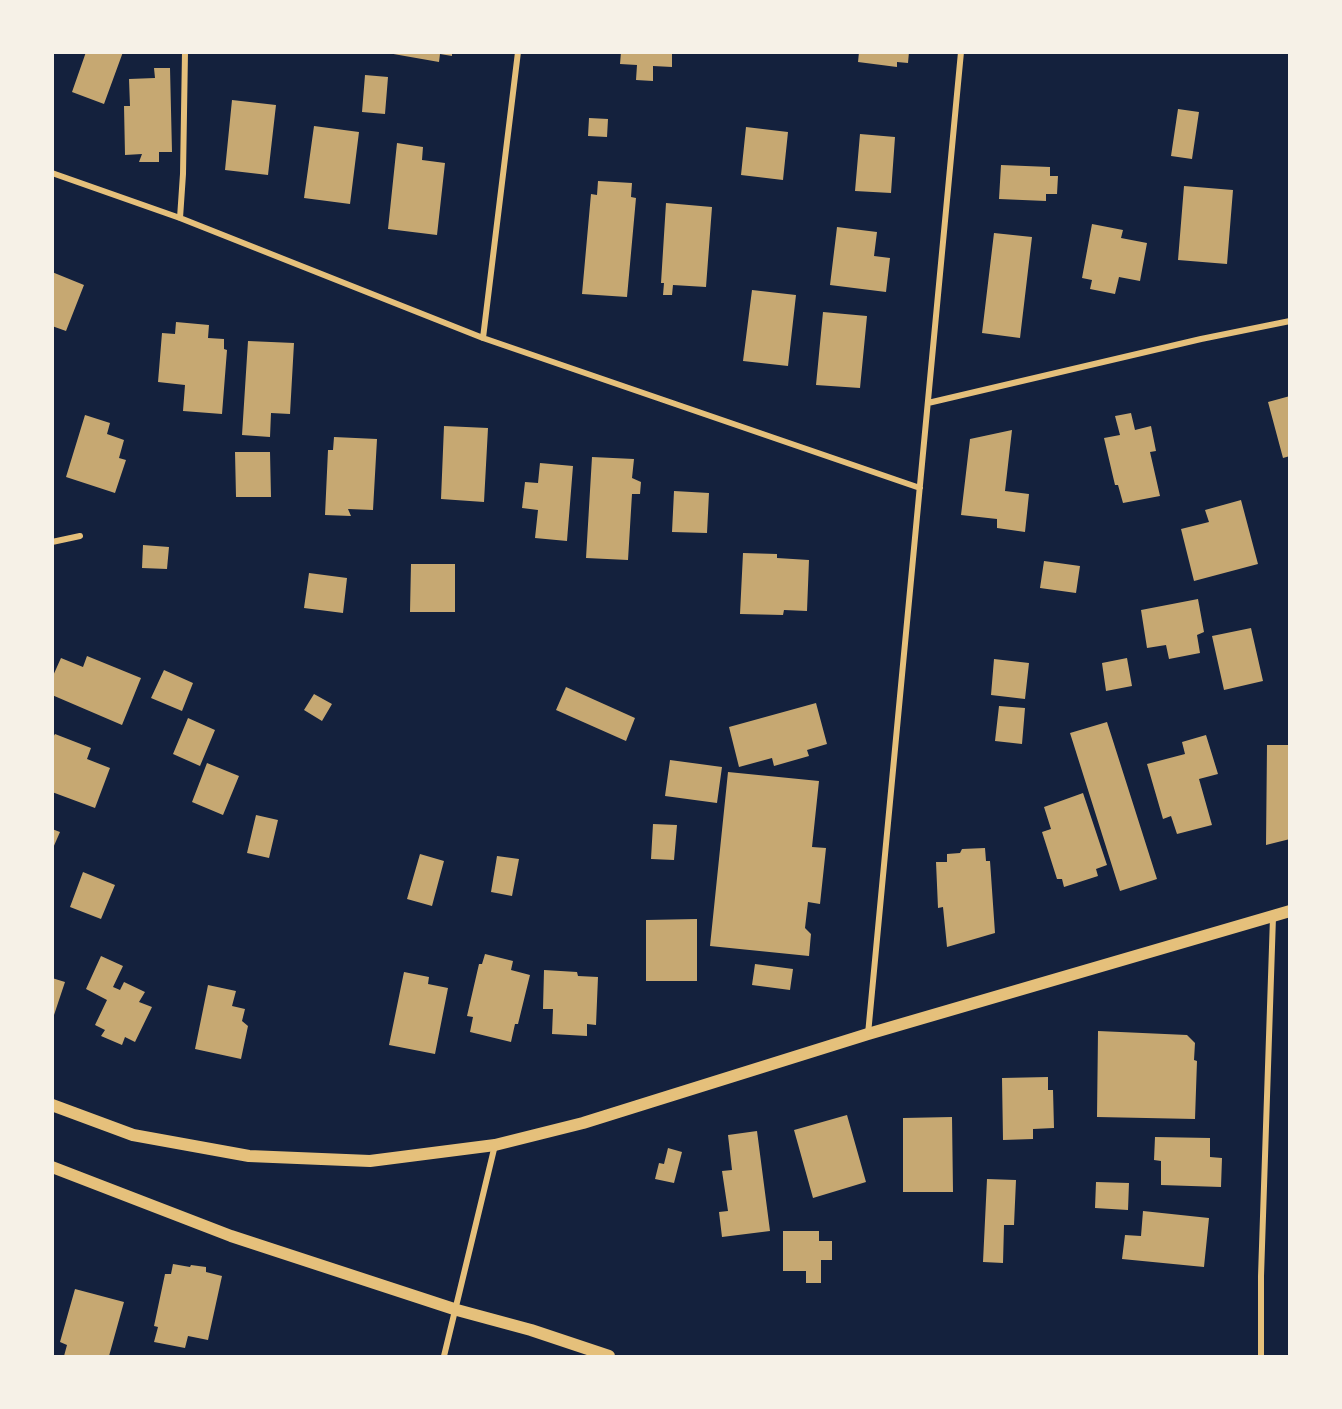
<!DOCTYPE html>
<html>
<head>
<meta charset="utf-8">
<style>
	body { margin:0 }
	#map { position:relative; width:1342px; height:1409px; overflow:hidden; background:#14213d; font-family:"Asap Condensed",sans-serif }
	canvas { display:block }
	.frame { position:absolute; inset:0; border:54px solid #f6f1e7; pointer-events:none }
</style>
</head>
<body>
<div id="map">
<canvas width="1342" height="1409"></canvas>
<div class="frame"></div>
</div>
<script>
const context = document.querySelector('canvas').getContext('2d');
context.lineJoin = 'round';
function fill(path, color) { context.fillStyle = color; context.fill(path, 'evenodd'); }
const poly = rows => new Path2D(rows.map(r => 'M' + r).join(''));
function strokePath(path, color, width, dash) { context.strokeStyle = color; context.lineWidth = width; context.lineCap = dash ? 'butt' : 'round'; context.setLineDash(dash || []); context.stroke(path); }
const building = poly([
	[86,52,123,52,104,104,72,92],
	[382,52,452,52,452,56,440,54,439,62],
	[621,52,672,52,672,67,653,66,653,81,636,80,637,65,620,64],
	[859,52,909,52,908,63,897,62,897,67,858,62],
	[154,68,170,68,172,152,159,152,159,162,139,162,142,154,125,155,124,106,130,106,129,79,155,78],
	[365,75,388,77,385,114,362,112],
	[232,100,276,105,268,175,225,170],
	[1178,109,1199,112,1192,159,1171,156],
	[589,118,608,119,607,137,588,136],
	[314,126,359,132,350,204,304,198],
	[746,127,788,132,783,180,741,175],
	[860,134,895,137,891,193,855,191],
	[397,143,423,147,422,160,445,163,437,235,388,229],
	[1001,165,1050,167,1050,176,1058,176,1057,194,1046,194,1046,201,999,199],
	[598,181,632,183,631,197,636,198,627,297,582,294,591,194,597,195],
	[1184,186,1233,190,1227,264,1178,260],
	[666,203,712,207,706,287,673,285,672,295,663,295,664,283,661,283],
	[1092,224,1123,230,1121,238,1147,243,1140,281,1119,277,1115,294,1090,289,1092,280,1082,278],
	[837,227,877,232,874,256,890,258,886,292,830,285],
	[994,233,1032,237,1020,338,982,333],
	[52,272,84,285,66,331,52,326],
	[752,290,796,295,788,366,743,361],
	[823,312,867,316,860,388,816,385],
	[176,322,209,325,208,338,224,339,224,349,227,350,222,414,183,411,185,385,158,382,162,333,175,334],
	[248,341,294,343,290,414,271,413,270,437,242,435],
	[1290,396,1290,456,1283,458,1268,402],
	[1131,413,1135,430,1151,426,1156,451,1150,452,1160,496,1123,503,1118,485,1115,485,1104,438,1120,435,1115,416],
	[85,415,110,423,107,434,124,440,119,458,126,460,115,493,66,477],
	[444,426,488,428,484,502,441,499],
	[1012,430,1005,491,1029,494,1025,532,997,528,997,519,961,515,970,439],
	[334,437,377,439,373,510,348,509,351,516,325,515,328,450,333,450],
	[235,452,270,452,271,497,236,497],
	[592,457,634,459,632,478,641,482,640,494,632,494,628,560,586,558],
	[540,463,573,466,567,541,535,538,538,510,522,508,525,482,538,483],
	[674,491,709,493,707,533,672,532],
	[1241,500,1258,564,1194,581,1181,529,1209,522,1205,510],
	[143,545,169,547,167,569,142,568],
	[743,553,777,554,777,558,809,560,807,611,784,610,783,615,740,614],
	[1044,561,1080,566,1076,593,1040,588],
	[411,564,455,564,455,612,410,612],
	[309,573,347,578,343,613,304,608],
	[1198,599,1204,632,1197,635,1200,653,1169,659,1166,645,1147,648,1141,610],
	[1251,628,1263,681,1224,690,1212,636],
	[87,656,141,678,122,725,52,695,52,678,61,658,83,667],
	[1127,658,1132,686,1106,691,1102,663],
	[994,659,1029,663,1025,699,991,695],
	[164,670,193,683,182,711,151,698],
	[566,687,635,718,626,741,556,710],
	[314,694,332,704,322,721,304,710],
	[816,703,827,744,807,750,809,756,774,766,772,758,739,767,729,727],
	[999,706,1025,708,1022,744,995,741],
	[188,718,215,730,200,766,173,754],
	[1107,722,1157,879,1120,891,1070,733],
	[55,734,91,748,87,759,110,768,95,808,52,792,52,739],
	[1206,735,1218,774,1199,779,1212,825,1177,834,1171,816,1163,819,1147,764,1185,754,1182,742],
	[1267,745,1290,745,1290,839,1266,845],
	[670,760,722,767,717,803,665,796],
	[207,763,239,776,223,815,192,802],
	[728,772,819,781,812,847,826,848,820,904,808,902,805,928,811,934,809,956,710,946],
	[1083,793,1107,865,1096,869,1098,876,1064,887,1062,879,1057,879,1042,832,1051,829,1044,807],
	[256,815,278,820,269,858,247,853],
	[653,824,677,825,674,860,651,859],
	[52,829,60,832,53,848,52,848],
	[985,848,986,861,990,861,995,933,947,947,943,907,938,908,936,862,947,862,947,854,960,853,962,849],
	[420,854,444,861,432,906,407,899],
	[497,856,519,859,512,896,491,892],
	[83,872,115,885,101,919,70,907],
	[697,919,697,981,646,981,646,920],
	[485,954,513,961,511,970,530,975,518,1024,515,1024,511,1042,470,1032,473,1017,467,1016,479,964,482,964],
	[101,956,123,966,113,987,120,990,124,982,145,992,139,1002,152,1007,135,1042,125,1037,122,1045,101,1036,105,1030,95,1025,107,1000,86,989],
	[755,964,793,969,790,990,752,985],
	[544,970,577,972,578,976,598,977,596,1025,587,1024,587,1036,552,1034,553,1009,543,1009],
	[404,972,429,977,428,984,448,988,435,1054,389,1045],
	[52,978,65,982,53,1018,52,1018],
	[208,985,236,991,232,1006,245,1009,242,1021,248,1026,241,1059,195,1049],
	[1098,1031,1187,1035,1195,1043,1194,1060,1197,1061,1195,1119,1097,1117],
	[1048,1077,1048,1090,1053,1090,1054,1128,1033,1129,1033,1139,1003,1140,1002,1078],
	[847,1115,866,1182,813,1198,794,1130],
	[952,1117,953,1192,903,1192,903,1118],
	[757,1131,770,1231,722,1237,719,1212,728,1211,722,1171,732,1170,728,1135],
	[1155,1137,1210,1138,1210,1157,1222,1158,1221,1187,1161,1185,1161,1161,1154,1160],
	[668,1148,682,1152,674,1183,655,1179,659,1163,664,1164],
	[987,1179,1016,1180,1014,1225,1004,1225,1003,1263,983,1262],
	[1096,1182,1129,1183,1128,1210,1095,1208],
	[1143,1211,1209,1218,1204,1267,1122,1259,1125,1235,1141,1236],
	[783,1231,819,1231,819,1241,832,1241,832,1260,821,1260,821,1283,806,1283,806,1271,783,1271],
	[173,1264,190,1267,191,1265,206,1267,206,1272,222,1276,208,1340,188,1336,185,1348,154,1342,158,1327,154,1326,165,1274,171,1274],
	[75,1289,124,1302,109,1356,64,1356,67,1345,60,1342]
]);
const minor = poly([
	[52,173,180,218,483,338,920,488],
	[180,218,183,174,185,52],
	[483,338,518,52],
	[928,403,1201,339,1290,321],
	[52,542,80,536],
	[868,1034,961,52],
	[444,1356,495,1145],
	[1261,1356,1261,1276,1273,917]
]);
const secondary = poly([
	[52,1105,133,1135,249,1156,370,1161,495,1145,583,1123,868,1034,1290,911],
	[52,1167,231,1236,457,1310,531,1330,609,1356]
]);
fill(building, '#c6a872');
strokePath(minor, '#e5c07b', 6);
strokePath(secondary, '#e5c07b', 12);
</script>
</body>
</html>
